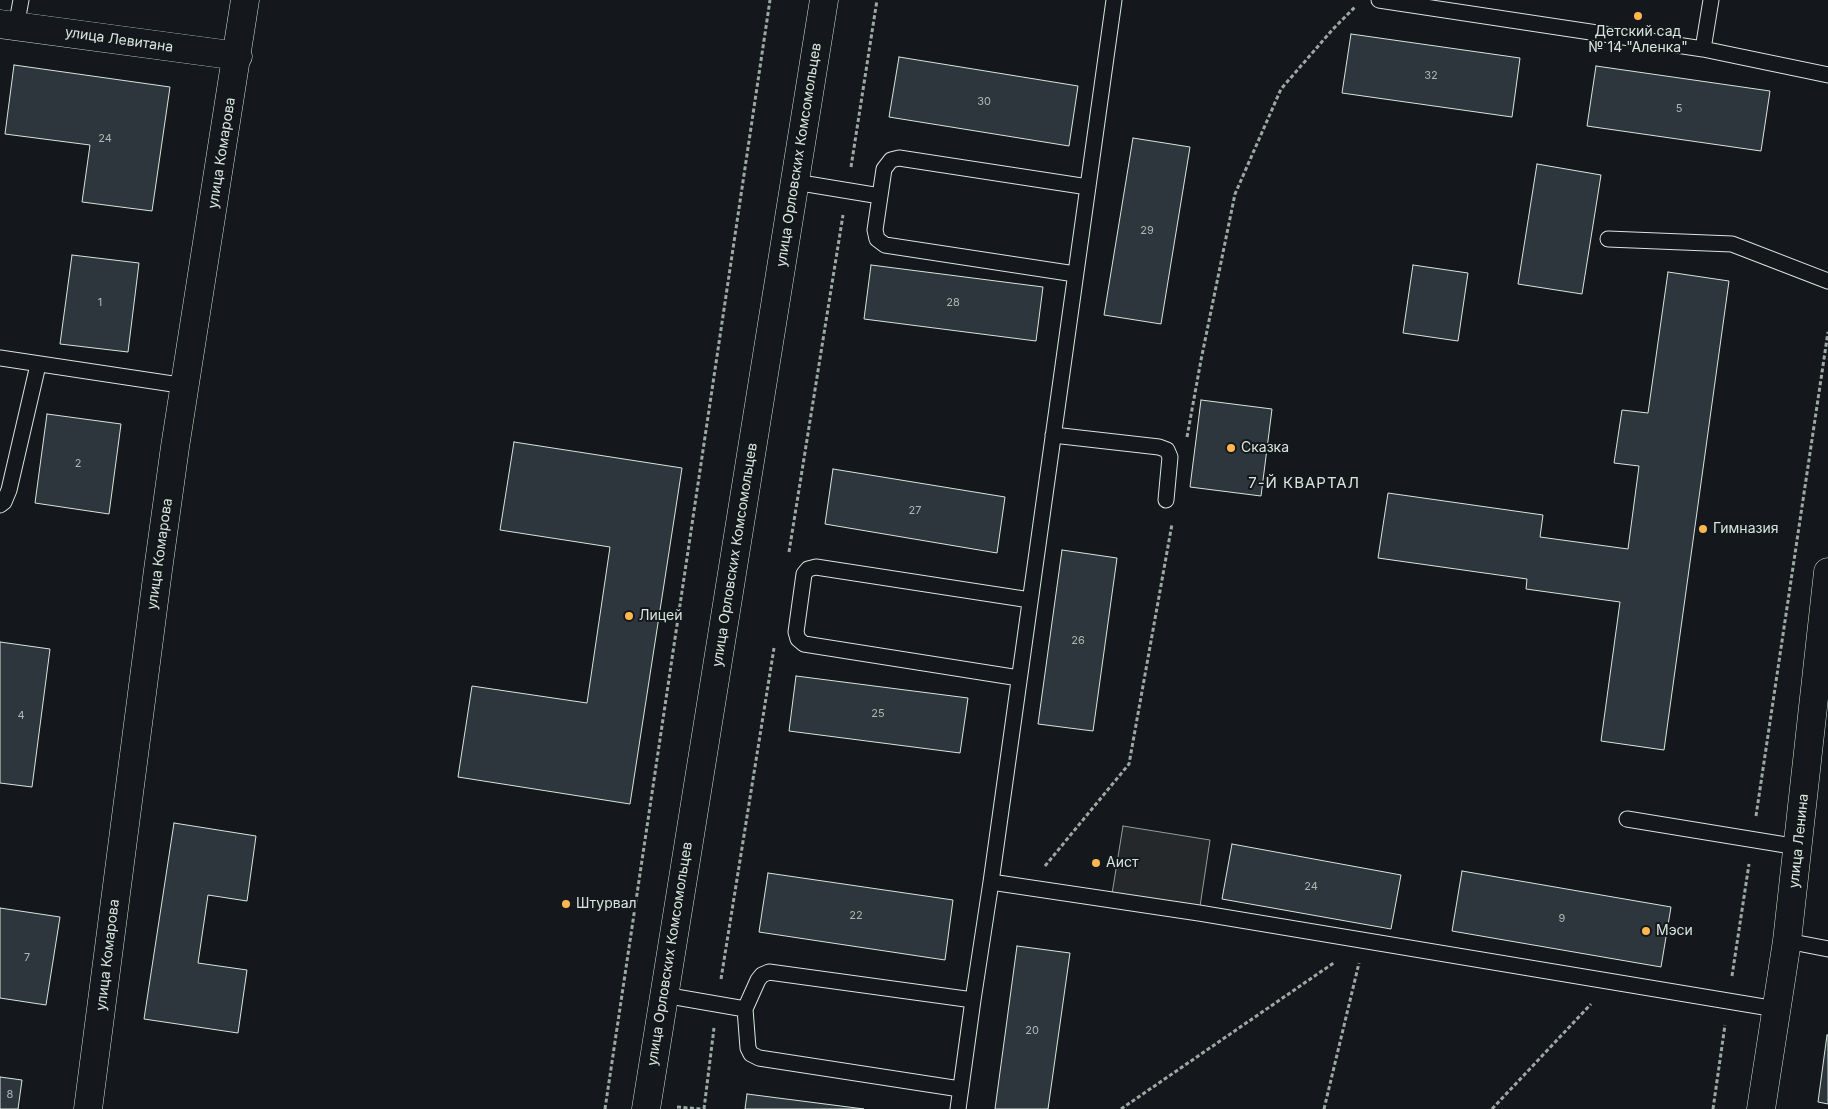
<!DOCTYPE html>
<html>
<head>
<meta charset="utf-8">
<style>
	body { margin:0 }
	canvas { display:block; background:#14181c }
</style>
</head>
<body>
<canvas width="1828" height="1109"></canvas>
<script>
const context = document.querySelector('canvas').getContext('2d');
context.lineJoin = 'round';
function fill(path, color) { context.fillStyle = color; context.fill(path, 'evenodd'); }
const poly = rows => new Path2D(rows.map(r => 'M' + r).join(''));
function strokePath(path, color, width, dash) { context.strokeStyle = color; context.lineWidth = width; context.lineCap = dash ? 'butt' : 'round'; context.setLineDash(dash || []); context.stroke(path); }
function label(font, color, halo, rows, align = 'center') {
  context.font = font + ' Inter,sans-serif'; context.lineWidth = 4; context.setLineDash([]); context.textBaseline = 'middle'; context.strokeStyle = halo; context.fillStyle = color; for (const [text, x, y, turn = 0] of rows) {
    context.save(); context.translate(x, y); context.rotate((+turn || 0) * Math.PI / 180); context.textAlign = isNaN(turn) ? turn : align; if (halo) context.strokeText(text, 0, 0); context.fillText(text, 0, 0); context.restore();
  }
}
const parking = poly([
	[1123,826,1210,840,1199,913,1111,900,1123,826]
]);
const building = poly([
	[1351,34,1520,58,1512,117,1342,93,1351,34],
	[899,57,1078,86,1069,146,889,117,899,57],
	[14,65,170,87,152,211,82,202,90,145,5,134,14,65],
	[1596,66,1770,91,1761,151,1587,126,1596,66],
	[1133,138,1190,147,1161,324,1104,315,1133,138],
	[1537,164,1601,175,1582,294,1518,284,1537,164],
	[72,255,139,263,128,352,60,344,72,255],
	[871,265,1043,287,1036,341,864,319,871,265],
	[1413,265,1468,273,1458,341,1403,333,1413,265],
	[1668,272,1729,281,1664,750,1601,741,1620,602,1526,589,1527,579,1378,558,1388,493,1543,515,1540,537,1628,549,1639,466,1614,463,1622,410,1648,413,1668,272],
	[1201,400,1272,409,1261,496,1190,487,1201,400],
	[47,414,121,424,109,514,35,503,47,414],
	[514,442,682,468,630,804,458,777,472,686,587,703,610,547,500,530,514,442],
	[833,469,1005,497,997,553,825,524,833,469],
	[1062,550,1117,558,1093,731,1038,724,1062,550],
	[0,642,50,649,32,787,0,783,0,642],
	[796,676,968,698,960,753,789,731,796,676],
	[174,823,256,836,247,901,208,895,198,963,247,970,238,1033,144,1019,174,823],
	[1232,844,1401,875,1391,929,1222,899,1232,844],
	[1462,871,1671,907,1661,967,1452,931,1462,871],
	[768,873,953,900,945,960,759,932,768,873],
	[0,908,60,917,46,1005,0,998,0,908],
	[1017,946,1070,953,1048,1109,995,1109,1017,946],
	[1827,1035,1828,1035,1828,1104,1818,1102,1827,1035],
	[0,1077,22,1080,18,1109,0,1109,0,1077],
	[747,1094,864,1109,745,1109,747,1094]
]);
const path = poly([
	[851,167,877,0],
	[1187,437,1201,360,1235,194,1281,89,1333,29,1356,6],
	[789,552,843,215],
	[1756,816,1828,332],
	[1045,866,1129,764,1172,524],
	[1732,976,1749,864],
	[721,979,774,648],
	[677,1107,701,1109],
	[605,1109,770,0],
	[704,1109,714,1028],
	[1121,1109,1335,962],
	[1324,1109,1359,963],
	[1492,1109,1591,1004],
	[1713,1109,1725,1025]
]);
const service = poly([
	[1379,0,1703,49,1828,75],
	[16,27,21,0],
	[1703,49,1711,0],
	[795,182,880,196],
	[1608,239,1732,244,1828,281],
	[1075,274,885,245,877,239,875,230,880,196,884,169,891,160,899,158,1088,187],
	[0,358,186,386],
	[1053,435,1159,447,1167,450,1170,457,1166,500],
	[0,505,4,502,9,490,38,365],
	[1019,678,804,644,798,639,796,632,804,574,808,569,816,567,1030,600],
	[1627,819,1798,847],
	[991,882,1114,0],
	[1787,941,1828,949],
	[664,995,745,1009,758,980,762,975,769,972,973,1000,991,882,1199,913,1776,1009],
	[745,1009,748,1048,751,1054,759,1058,960,1089],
	[958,1109,973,1000]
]);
const minor = poly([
	[0,24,238,56],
	[88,1109,158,570,175,447,245,0],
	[1761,1109,1787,941,1828,572]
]);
const tertiary = poly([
	[646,1109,824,0]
]);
const markers = [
	[1638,16,5,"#ffb74d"],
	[1231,448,5,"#ffb74d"],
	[1703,529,5,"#ffb74d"],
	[629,616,5,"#ffb74d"],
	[1096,863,5,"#ffb74d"],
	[566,904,5,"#ffb74d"],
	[1646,931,5,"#ffb74d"]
];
const numberNames = [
	["32",1431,76],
	["30",984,102],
	["5",1679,109],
	["24",105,139],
	["29",1147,231],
	["1",100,303],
	["28",953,303],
	["2",78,464],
	["27",915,511],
	["26",1078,641],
	["25",878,714],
	["4",21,716],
	["24",1311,887],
	["22",856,916],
	["9",1562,919],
	["7",27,958],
	["20",1032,1031],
	["8",10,1095]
];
const poiNames = [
	["Детский сад",1638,32,"center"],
	["№ 14 \"Аленка\"",1638,48,"center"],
	["Сказка",1241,448],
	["Гимназия",1713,529],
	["Лицей",639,616],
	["Аист",1106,863],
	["Штурвал",576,904],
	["Мэси",1656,931]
];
const streetNames = [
	["улица Левитана",119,40,8],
	["улица Комарова",222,153,-81],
	["улица Орловских Комсомольцев",799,155,-81],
	["улица Комарова",160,554,-82],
	["улица Орловских Комсомольцев",735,555,-81],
	["улица Ленина",1799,841,-84],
	["улица Орловских Комсомольцев",670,954,-81],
	["улица Комарова",108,955,-83]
];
const neighbourhoodNames = [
	["7-Й КВАРТАЛ",1304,483]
];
fill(parking, '#24282b');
strokePath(parking, '#939e99', 1);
fill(building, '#2c363c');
strokePath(building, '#d8e6dc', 1);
strokePath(service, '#d8e6dc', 17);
strokePath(minor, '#d8e6dc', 29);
strokePath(tertiary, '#d8e6dc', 29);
strokePath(path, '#9da8a2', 3, [4, 2.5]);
strokePath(service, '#14181c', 15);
strokePath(minor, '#14181c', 28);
strokePath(tertiary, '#14181c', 28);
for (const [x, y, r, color] of markers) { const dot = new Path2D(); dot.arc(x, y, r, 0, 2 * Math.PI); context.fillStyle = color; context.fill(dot); strokePath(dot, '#14181c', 2); }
label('11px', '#adbab4', null, numberNames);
label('14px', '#d8e6dc', '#14181c', poiNames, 'left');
label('14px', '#d8e6dc', '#14181c', streetNames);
context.letterSpacing = '1px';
label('15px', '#d8e6dc', '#14181c', neighbourhoodNames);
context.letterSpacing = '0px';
</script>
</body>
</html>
